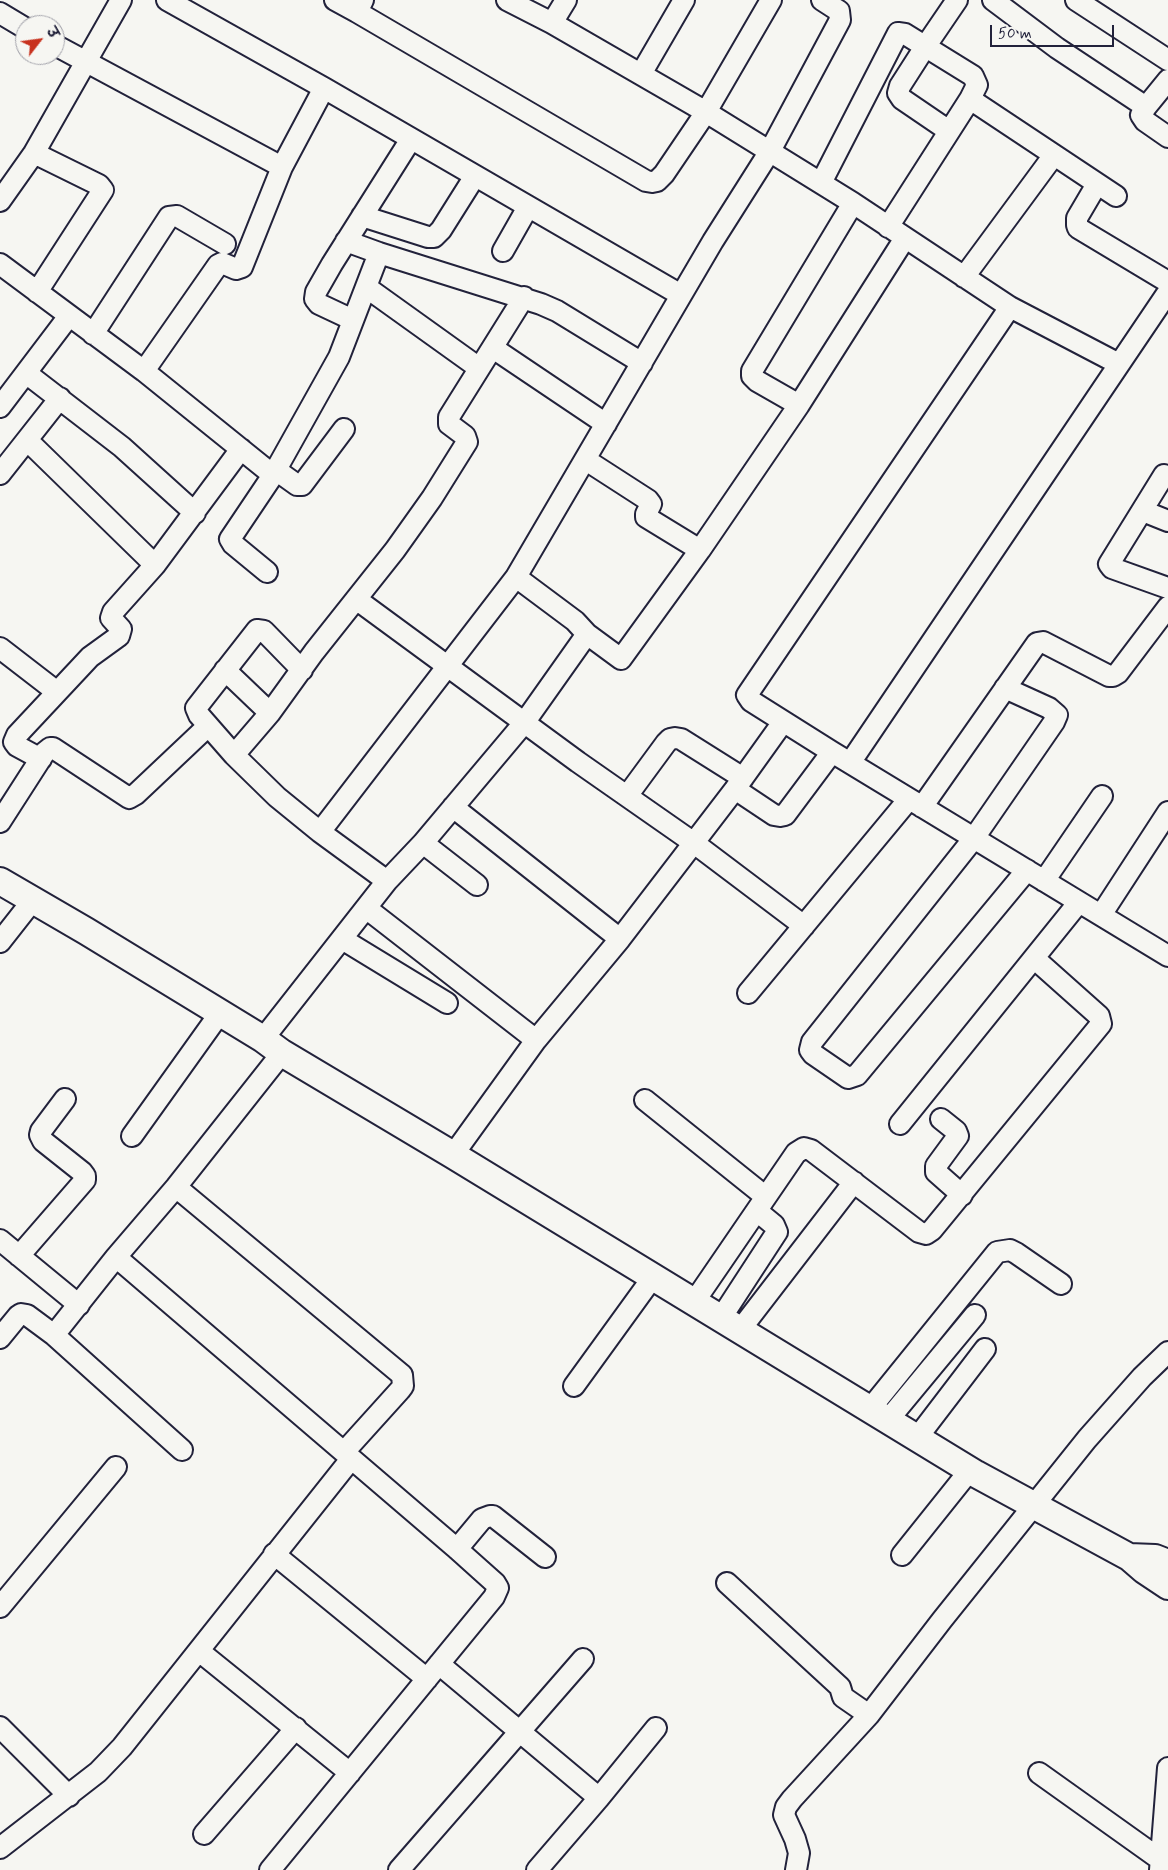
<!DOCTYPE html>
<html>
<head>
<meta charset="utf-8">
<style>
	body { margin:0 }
	#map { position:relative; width:1168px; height:1870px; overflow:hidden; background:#f6f6f2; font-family:Mynerve,"Playpen Sans Deva",sans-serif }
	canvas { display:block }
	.north { position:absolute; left:15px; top:15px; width:50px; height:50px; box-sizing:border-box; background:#f6f6f2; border:1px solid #a1a1a9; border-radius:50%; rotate:60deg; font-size:14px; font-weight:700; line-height:20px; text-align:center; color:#22223b }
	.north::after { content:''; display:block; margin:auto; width:18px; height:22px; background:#c8321e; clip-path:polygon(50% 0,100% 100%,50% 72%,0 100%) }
	.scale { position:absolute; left:990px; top:25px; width:124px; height:22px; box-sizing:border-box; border:2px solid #22223b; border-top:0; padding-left:6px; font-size:15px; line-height:18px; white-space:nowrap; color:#22223b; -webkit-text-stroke:4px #f6f6f2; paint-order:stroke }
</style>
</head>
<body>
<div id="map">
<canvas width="1168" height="1870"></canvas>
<div class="north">उ</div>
<div class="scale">50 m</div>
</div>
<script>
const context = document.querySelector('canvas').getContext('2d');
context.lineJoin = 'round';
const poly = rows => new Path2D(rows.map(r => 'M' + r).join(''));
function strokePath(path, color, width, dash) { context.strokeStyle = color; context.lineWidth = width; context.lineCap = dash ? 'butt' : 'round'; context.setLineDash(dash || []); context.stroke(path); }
const minor = poly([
	[167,0,324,88,681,295],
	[335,0,357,12,363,0],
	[507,0,552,23,706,112,853,203,1010,307,1119,364],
	[993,0,1057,48,1146,107],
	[1076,0,1168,60],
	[357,12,646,181,652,182,657,181,664,174,706,112,771,0],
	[0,13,25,28],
	[552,23,566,0],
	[55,45,282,167],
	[641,74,684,0],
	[1168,80,1146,107,1141,115,1145,121,1168,137],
	[970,99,1116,196],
	[949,131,902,99,898,93,900,86,925,47,957,0],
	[34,153,99,185,103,190,37,292],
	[821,183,898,33,905,34,973,76,977,85,970,99,888,227],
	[1097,184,1077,218,1077,225,1078,228,1168,282],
	[0,201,34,153,121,0],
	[362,216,428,237,434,237,441,230,475,176],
	[346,241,379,253,541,304,557,311,642,363],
	[503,251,528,207],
	[0,264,144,371,273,475],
	[964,277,1054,155],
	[366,287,479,368],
	[1010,307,747,695,751,701,832,752,1168,956],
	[353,320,319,304,315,299,316,292,332,264,411,139],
	[93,334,169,217,177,216,225,244],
	[493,348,606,424],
	[144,371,218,265,222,263,236,269,242,267,282,167,324,88],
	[26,373,122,447,195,513],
	[799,405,757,381,752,376,752,371,853,203],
	[0,407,69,316],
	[27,440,155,565],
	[586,460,648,500,651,504,646,514,646,517,700,550],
	[276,470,297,485,302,485,344,429],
	[0,474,60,398],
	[1164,475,1109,564,1112,568,1168,588],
	[1143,511,1168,521],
	[267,572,233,544,230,539,273,475,339,357,379,253],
	[516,577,575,621,587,634,621,659,700,550,799,405,905,238],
	[356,599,578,762,694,843,804,926],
	[0,648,57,692],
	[225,670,270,713],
	[302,670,264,631,257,630,196,708,199,715,234,755,277,797,320,832],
	[1005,688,1049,708,1057,715,1054,722,974,838,812,1042,810,1050,813,1054,848,1078,857,1075,1027,870],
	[234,755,270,713,314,652,395,550,432,498,467,442,465,436,449,424,449,417,524,297],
	[41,759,17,746,14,742,17,735,90,657,119,636,121,629,111,618,113,612,155,565,241,449],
	[850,763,1168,292],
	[735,789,774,815,780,816,785,815,832,752],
	[627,796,666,743,670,739,675,738,681,739,743,778],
	[453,807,620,939],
	[922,807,1037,643,1043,642,1109,676,1113,676,1118,673,1168,607],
	[0,822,45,752,50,748,53,748,129,798,136,794,208,726],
	[423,843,477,885],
	[387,881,423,843,524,723,587,634],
	[1044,881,1102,796],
	[366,908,536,1040],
	[1101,915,1168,812],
	[342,939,447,1003],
	[0,942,33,900],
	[748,993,909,799],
	[263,1039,387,881,320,832,516,577,713,241,770,151,840,20,839,11,822,0],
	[645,1100,766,1197],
	[941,1119,956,1131,958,1136,936,1166,936,1172,962,1195],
	[900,1124,1079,902],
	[132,1136,220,1013],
	[453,1155,536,1040,620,939,735,789,783,722],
	[176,1187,402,1375,403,1386,400,1390,344,1452],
	[0,1240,79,1305],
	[19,1256,85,1180,85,1176,82,1172,43,1141,40,1135,41,1131,65,1099],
	[116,1257,457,1549,495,1583,498,1588,494,1597,270,1870],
	[694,1302,796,1153,804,1148,811,1150,919,1232,926,1234,932,1230,1101,1024,1099,1016,1035,959],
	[721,1318,777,1232,774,1225,757,1211],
	[740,1330,854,1182],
	[54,1335,116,1257,176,1187,282,1053],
	[0,1338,18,1316,21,1314,27,1315,54,1335,182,1450],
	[574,1386,653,1277],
	[870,1409,997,1252,1010,1250,1016,1253,1061,1284],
	[888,1420,975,1315],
	[917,1438,985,1349],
	[457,1549,482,1519,490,1516,493,1516,545,1557],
	[274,1554,427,1679],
	[902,1555,970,1470],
	[727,1583,840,1687,843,1697,869,1715],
	[0,1607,116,1467],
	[199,1651,350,1773],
	[439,1664,599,1798],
	[0,1727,69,1796],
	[1039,1773,1161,1860],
	[204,1834,296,1728],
	[0,1848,98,1772,122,1747,351,1459],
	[399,1870,583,1659],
	[537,1870,599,1798,656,1728],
	[796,1870,799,1853,795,1839,784,1815,786,1807,792,1799,869,1715,942,1620,1087,1439,1142,1377,1168,1352],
	[1160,1870,1168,1768]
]);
const major = poly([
	[0,881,86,931,263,1039,282,1053,453,1155,976,1474,1129,1557,1144,1570,1168,1586],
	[1129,1557,1155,1558,1168,1563]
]);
strokePath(minor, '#22223b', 24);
strokePath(major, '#22223b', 30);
strokePath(minor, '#f6f6f2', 20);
strokePath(major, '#f6f6f2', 26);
</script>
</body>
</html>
